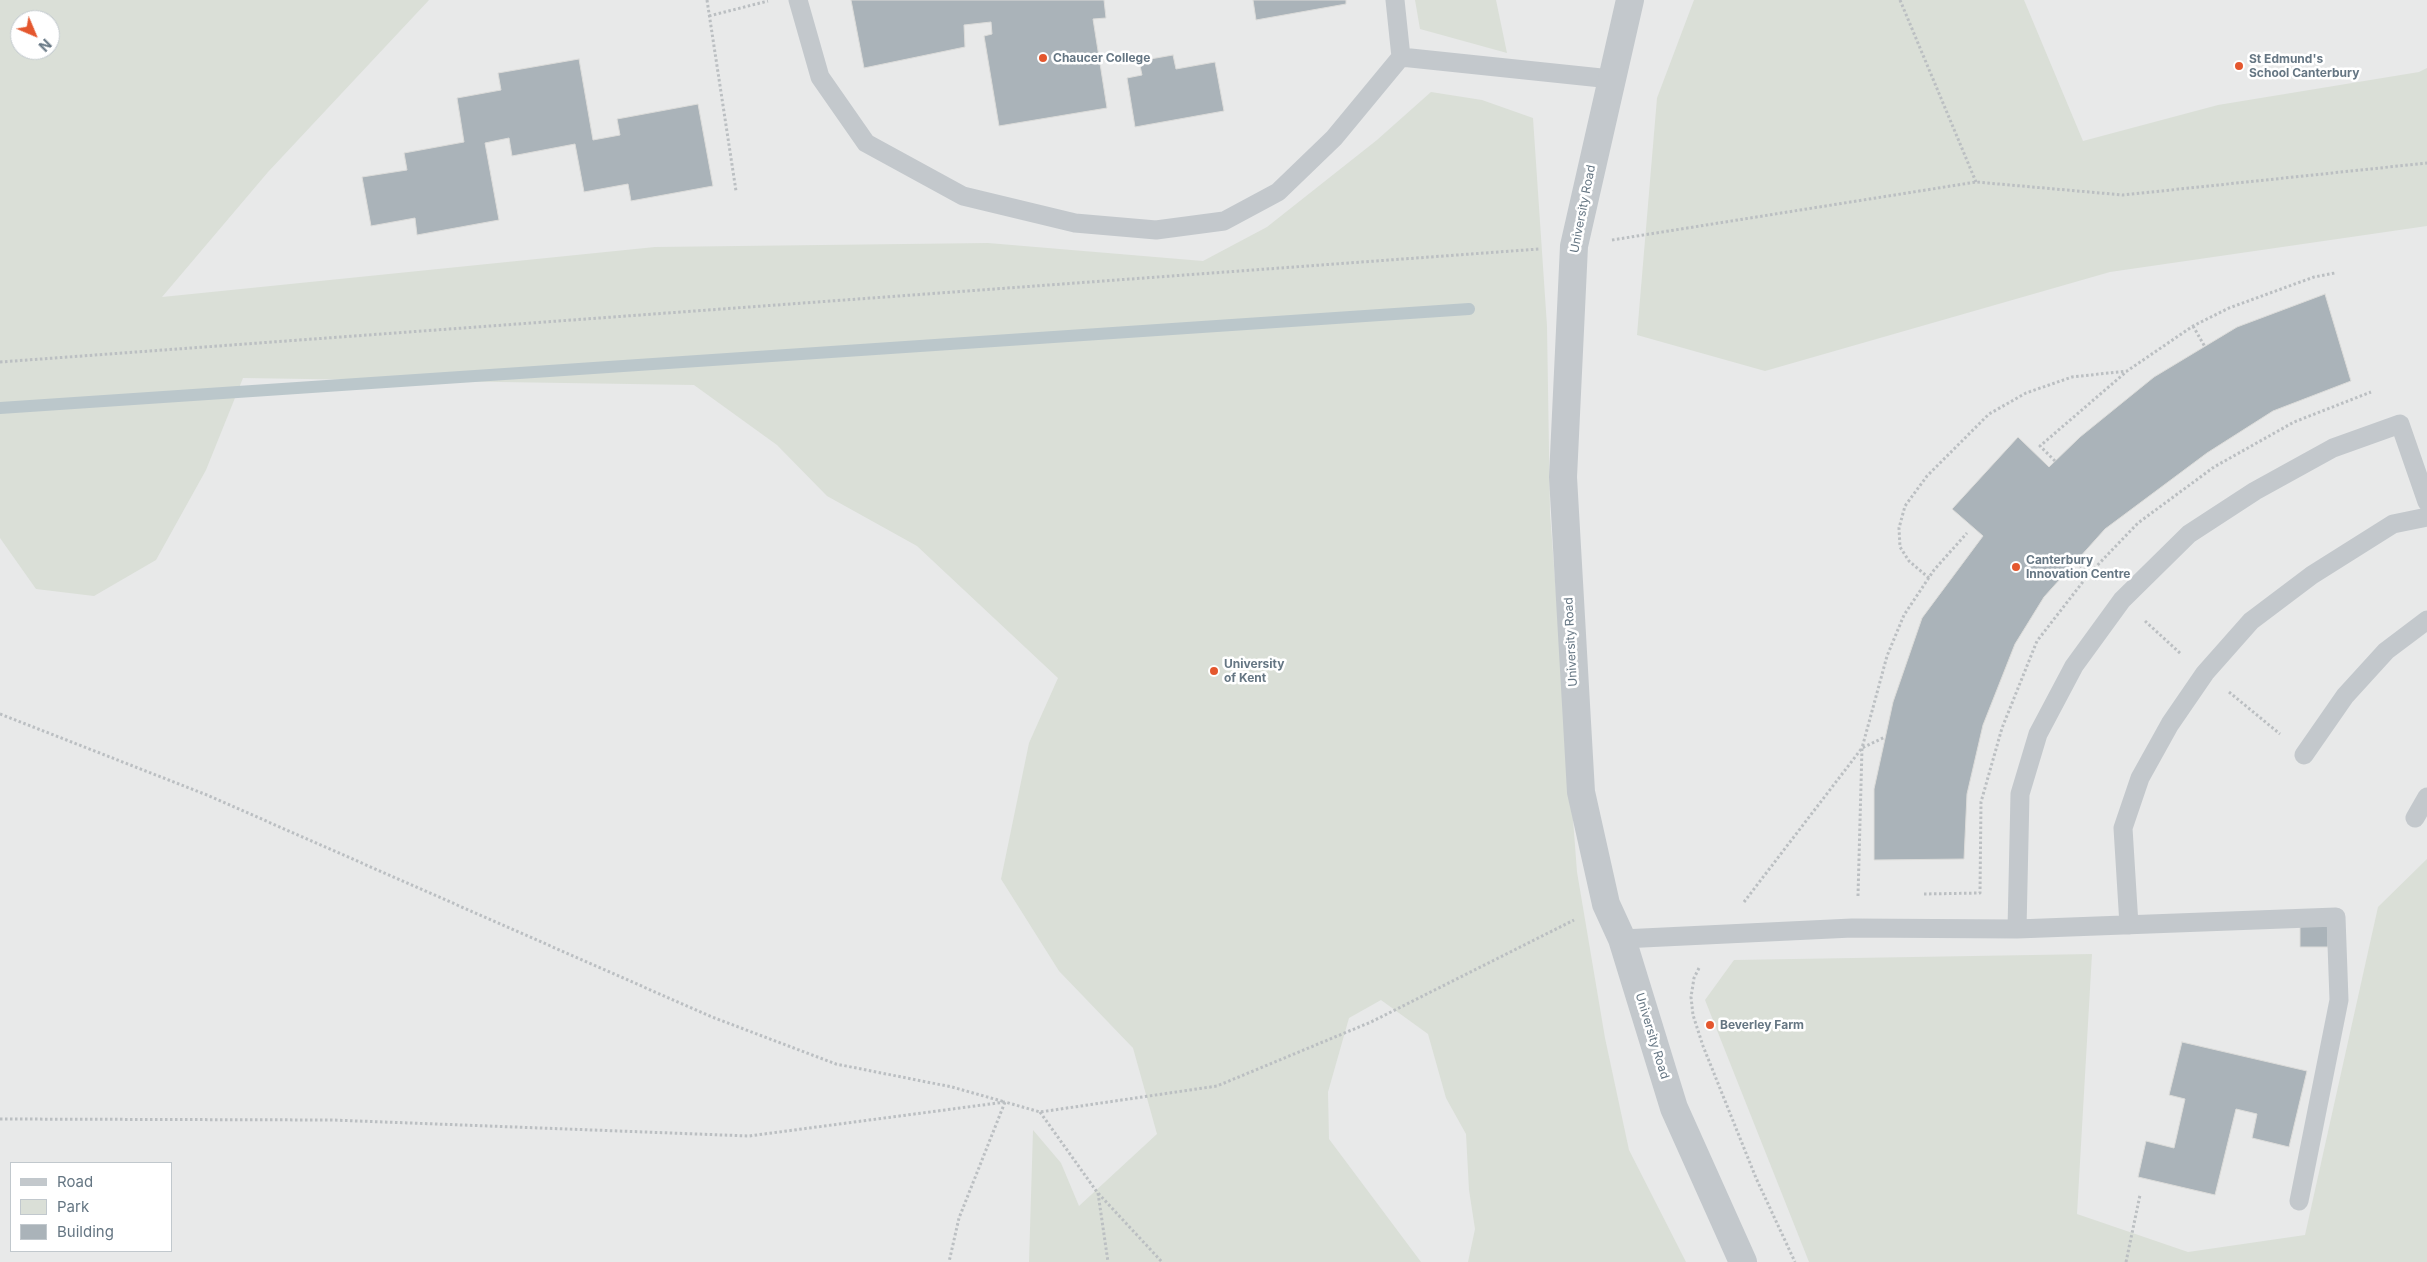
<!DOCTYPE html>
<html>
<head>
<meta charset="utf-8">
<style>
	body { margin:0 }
	#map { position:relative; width:2427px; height:1262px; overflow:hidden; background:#fafaf8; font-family:Inter,sans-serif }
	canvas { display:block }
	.legend { position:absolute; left:10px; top:1162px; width:162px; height:90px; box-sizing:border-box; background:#fff; border:1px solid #c1c8cd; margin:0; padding:6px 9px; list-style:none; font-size:15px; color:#657683 }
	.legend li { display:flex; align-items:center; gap:10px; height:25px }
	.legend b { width:25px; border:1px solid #c1c8cd }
	.north { position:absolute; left:10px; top:10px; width:50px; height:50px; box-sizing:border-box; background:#fff; border:1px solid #c1c8cd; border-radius:50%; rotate:135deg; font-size:14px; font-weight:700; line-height:20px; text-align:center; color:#657683 }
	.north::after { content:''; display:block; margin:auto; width:18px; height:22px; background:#e4572e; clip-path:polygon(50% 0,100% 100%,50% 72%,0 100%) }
</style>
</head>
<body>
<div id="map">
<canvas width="2427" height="1262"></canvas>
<ul class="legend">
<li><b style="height:6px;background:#c3c8cc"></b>Road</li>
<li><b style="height:14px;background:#dadfd7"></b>Park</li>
<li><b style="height:14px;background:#aab3b9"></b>Building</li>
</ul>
<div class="north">N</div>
</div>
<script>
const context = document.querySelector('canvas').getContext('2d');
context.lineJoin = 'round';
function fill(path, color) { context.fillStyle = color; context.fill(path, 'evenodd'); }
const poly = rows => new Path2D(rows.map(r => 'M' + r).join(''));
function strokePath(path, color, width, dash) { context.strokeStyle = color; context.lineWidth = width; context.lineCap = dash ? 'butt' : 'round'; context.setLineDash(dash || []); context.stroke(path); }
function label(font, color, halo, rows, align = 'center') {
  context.font = font + ' Inter,sans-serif'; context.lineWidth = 5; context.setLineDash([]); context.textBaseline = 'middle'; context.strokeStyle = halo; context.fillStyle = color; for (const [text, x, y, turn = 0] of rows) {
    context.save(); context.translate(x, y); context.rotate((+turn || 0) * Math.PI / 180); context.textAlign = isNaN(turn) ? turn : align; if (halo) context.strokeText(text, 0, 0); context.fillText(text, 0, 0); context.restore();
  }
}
const built = poly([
	[0,0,2427,0,2427,1262,0,1262],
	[20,20,50,20,50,50,20,50],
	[11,1163,171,1163,171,1251,11,1251]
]);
const green = poly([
	[0,0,429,0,268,172,162,297,655,247,988,243,1203,261,1267,227,1377,140,1431,92,1482,100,1533,118,1547,326,1550,513,1577,872,1605,1038,1629,1150,1686,1262,1468,1262,1475,1229,1469,1190,1466,1134,1446,1098,1428,1034,1381,1000,1349,1018,1328,1092,1329,1139,1421,1262,1029,1262,1033,1130,1061,1163,1079,1206,1157,1134,1133,1048,1059,971,1001,879,1029,743,1058,678,917,546,827,496,777,445,694,385,243,378,206,470,156,560,94,596,36,589,0,538],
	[20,20,50,20,50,50,20,50],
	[1415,0,1496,0,1507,53,1420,29],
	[1694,0,2024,0,2083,141,2218,105,2419,72,2427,68,2427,226,2110,272,1765,371,1637,335,1657,98],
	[2427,859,2427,1262,1809,1262,1705,1000,1734,960,2092,954,2077,1214,2188,1252,2305,1235,2378,907]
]);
const stream = poly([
	[0,408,1469,309]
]);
const building = poly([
	[851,0,1104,0,1106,18,1093,19,1107,108,999,126,984,36,992,34,991,22,964,25,965,47,864,68,851,0],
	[1253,0,1346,0,1346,4,1256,20,1253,0],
	[1173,55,1176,69,1215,62,1224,111,1135,127,1127,78,1142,75,1139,61,1173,55],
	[579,59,593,140,620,135,617,119,698,104,713,186,631,201,628,184,584,192,575,144,512,156,509,138,485,143,499,220,417,235,415,218,371,226,362,177,407,170,404,153,464,142,457,98,501,90,498,73,579,59],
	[2325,294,2351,381,2273,411,2207,453,2105,529,2044,597,2015,644,1983,725,1967,794,1964,859,1874,860,1874,789,1893,702,1922,618,1983,536,1952,509,2018,437,2049,467,2080,437,2154,377,2237,327,2325,294],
	[2300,926,2328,926,2328,947,2300,947,2300,926],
	[2182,1042,2307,1071,2289,1147,2252,1138,2257,1114,2236,1109,2215,1195,2138,1177,2146,1141,2174,1148,2185,1099,2169,1095,2182,1042]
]);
const path = poly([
	[707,0,736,191],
	[1900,0,1976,182],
	[709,16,768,1],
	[1612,240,1976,182,2123,195,2427,163],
	[2193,326,2205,347],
	[0,362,1539,249],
	[2055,461,2040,446,2126,372],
	[2076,562,2098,581],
	[1929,578,1909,561,1900,547,1899,528,1905,506,1927,476,1989,414,2026,393,2072,377,2127,371,2193,326,2229,308,2314,277,2335,273],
	[2145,621,2181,654],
	[2229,692,2280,734],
	[0,714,207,795,712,1017,836,1064,952,1087,1005,1102,959,1218,949,1262],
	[1924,894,1980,893,1981,802,2002,728,2037,641,2089,574,2138,523,2214,467,2294,422,2371,392],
	[1858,896,1862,748,1887,656,1904,615,1934,570,1967,533],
	[1744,902,1862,748,1885,737],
	[1699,968,1694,978,1691,997,1693,1015,1703,1046,1756,1178,1795,1262],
	[1040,1112,1097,1192,1162,1262],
	[0,1119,332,1120,749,1136,1005,1102,1040,1112,1217,1086,1371,1022,1574,920],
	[1098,1193,1108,1262],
	[2126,1262,2140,1195]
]);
const service = poly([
	[798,0,820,77,866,143,963,196,1075,223,1156,230,1224,221,1278,192,1334,138,1401,57,1395,0],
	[1401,57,1611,79],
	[2304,755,2345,696,2386,651,2427,620],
	[2415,818,2427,797],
	[2129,925,2123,828,2140,778,2170,724,2205,673,2251,621,2312,575,2393,524,2427,517],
	[2017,929,2020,794,2038,734,2074,666,2122,600,2189,534,2255,491,2333,448,2400,424,2427,502],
	[1622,939,1852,928,2017,929,2336,917,2339,1000,2299,1201]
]);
const minor = poly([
	[1630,0,1574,246,1563,477,1581,792,1606,904,1622,939,1674,1108,1743,1262]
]);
const markers = [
	[1043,58,5,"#e4572e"],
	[2239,66,5,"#e4572e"],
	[2016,567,5,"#e4572e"],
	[1214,671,5,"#e4572e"],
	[1710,1025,5,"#e4572e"]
];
const poiNames = [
	["Chaucer College",1053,58],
	["St Edmund's",2249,59],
	["School Canterbury",2249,73],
	["Canterbury",2026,560],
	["Innovation Centre",2026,574],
	["University",1224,664],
	["of Kent",1224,678],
	["Beverley Farm",1720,1025]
];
const streetNames = [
	["University Road",1583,209,-79],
	["University Road",1571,642,-93],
	["University Road",1652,1036,73]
];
fill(built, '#e8e9e9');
fill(green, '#dadfd7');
strokePath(stream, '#bbc7cb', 12);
fill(building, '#aab3b9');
strokePath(building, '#dcdcda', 1);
strokePath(path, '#bbbfc2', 3, [2.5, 2.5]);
strokePath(service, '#c3c8cc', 19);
strokePath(minor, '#c3c8cc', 28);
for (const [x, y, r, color] of markers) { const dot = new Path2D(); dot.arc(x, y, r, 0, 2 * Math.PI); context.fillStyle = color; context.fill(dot); strokePath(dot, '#fff', 2); }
label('bold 12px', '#657683', '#fff', poiNames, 'left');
label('12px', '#657683', '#fff', streetNames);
</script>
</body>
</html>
